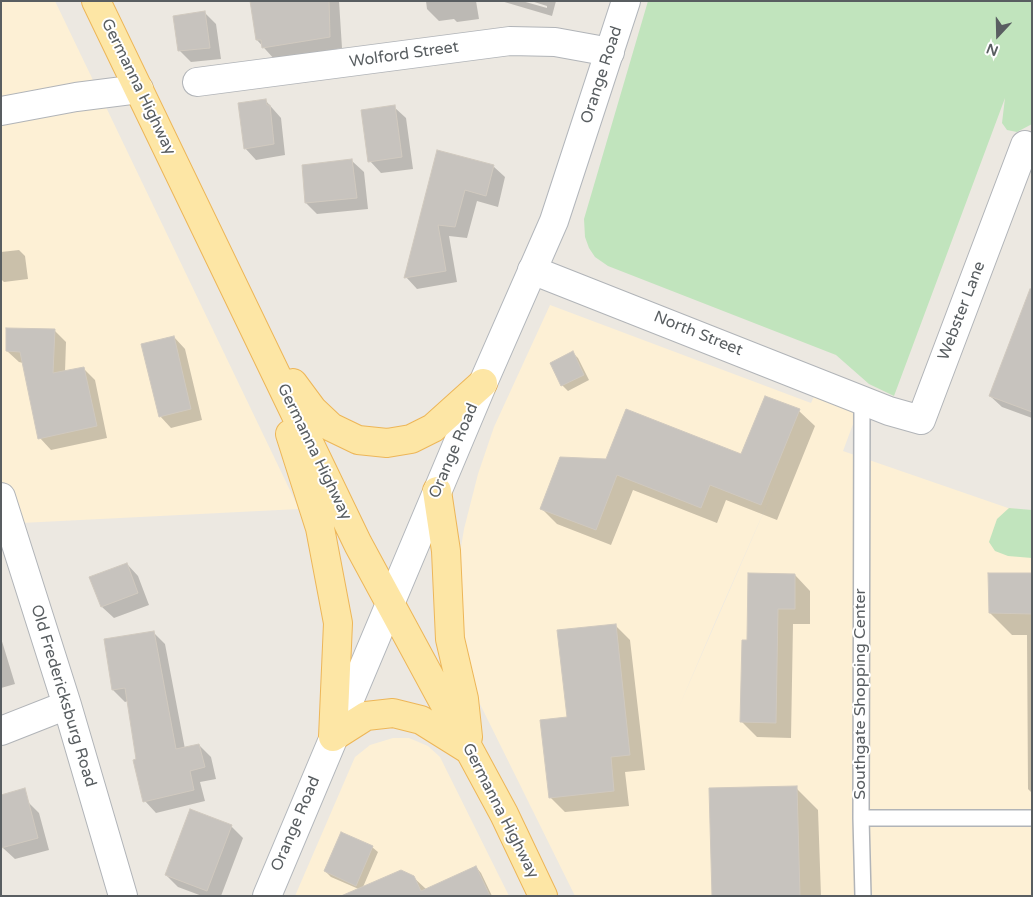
<!DOCTYPE html>
<html>
<head>
<meta charset="utf-8">
<style>
	body { margin:0 }
	#map { position:relative; width:1033px; height:897px; overflow:hidden; background:#ece8e1; font-family:"Varela Round",sans-serif }
	canvas { display:block }
	.frame { position:absolute; inset:0; border:2px solid #595e61; pointer-events:none }
	.north { position:absolute; left:973px; top:10px; width:50px; height:50px; -webkit-text-stroke:4px #fff; paint-order:stroke; rotate:201deg; font-size:14px; font-weight:700; line-height:20px; text-align:center; color:#595e61 }
	.north::after { content:''; display:block; margin:auto; width:18px; height:22px; background:#595e61; clip-path:polygon(50% 0,100% 100%,50% 72%,0 100%) }
</style>
</head>
<body>
<div id="map">
<canvas width="1033" height="897"></canvas>
<div class="frame"></div>
<div class="north">N</div>
</div>
<script>
const context = document.querySelector('canvas').getContext('2d');
context.lineJoin = 'round';
function fill(path, color) { context.fillStyle = color; context.fill(path, 'evenodd'); }
const poly = rows => new Path2D(rows.map(r => 'M' + r).join(''));
function strokePath(path, color, width, dash) { context.strokeStyle = color; context.lineWidth = width; context.lineCap = dash ? 'butt' : 'round'; context.setLineDash(dash || []); context.stroke(path); }
function label(font, color, halo, rows, align = 'center') {
  context.font = font + ' "Varela Round",sans-serif'; context.lineWidth = 4; context.setLineDash([]); context.textBaseline = 'middle'; context.strokeStyle = halo; context.fillStyle = color; for (const [text, x, y, turn = 0] of rows) {
    context.save(); context.translate(x, y); context.rotate((+turn || 0) * Math.PI / 180); context.textAlign = isNaN(turn) ? turn : align; if (halo) context.strokeText(text, 0, 0); context.fillText(text, 0, 0); context.restore();
  }
}
const commercial = poly([
	[1,1,55,1,299,509,1,524],
	[550,305,811,403,820,383,862,400,843,451,1008,508,1032,511,1032,896,575,896,476,696,462,638,458,565,464,529,478,474,494,427],
	[779,477,678,709,716,620],
	[393,738,409,738,428,746,440,757,509,896,295,896,355,757,370,745]
]);
const green = poly([
	[648,1,1032,1,1032,124,1017,132,1007,130,1002,123,1005,98,894,396,869,384,836,355,608,266,595,257,589,248,585,237,584,219],
	[1009,508,1032,510,1032,558,1008,556,995,551,989,542,997,519]
]);
const shadow = poly([
	[251,1,339,1,342,48,275,60,257,40],
	[426,1,476,1,479,19,457,22,454,19,439,21,427,9],
	[501,1,522,1,547,8,547,6,531,1,556,1,552,16],
	[204,12,216,24,221,59,191,62,179,50],
	[266,101,281,118,285,155,256,160,245,148],
	[394,107,406,118,413,169,381,173,370,161],
	[438,152,493,166,505,177,498,207,477,201,467,238,449,236,457,282,417,289,406,277],
	[352,161,364,172,368,209,317,214,306,203],
	[19,250,25,256,28,279,4,282,1,279,1,252],
	[1032,286,1032,418,1002,407,990,396],
	[54,330,66,342,65,372,83,368,95,380,107,438,51,450,40,438,23,363,19,362,7,351],
	[174,337,185,349,202,420,171,428,160,416],
	[573,353,578,358,589,380,568,391,562,385],
	[799,411,815,426,777,520,726,500,717,523,633,490,611,545,557,524,541,508,607,460,742,456],
	[127,564,138,576,149,605,114,618,102,607,91,578],
	[1032,574,1032,793,1028,789,1027,635,1012,635,990,613],
	[795,575,810,591,810,624,793,624,791,738,757,737,741,721,748,642],
	[615,625,630,640,645,770,625,772,629,806,565,812,550,797,569,718],
	[154,633,165,644,185,749,199,745,211,757,216,779,200,782,205,801,156,813,145,801,128,701,125,702,113,690,105,640],
	[1,638,15,684,1,688],
	[796,788,818,810,821,896,713,896],
	[28,802,39,813,49,850,15,859,3,848,1,840],
	[231,826,243,838,221,896,202,896,178,887,166,875],
	[372,847,378,852,363,887,413,877,426,889,429,896,361,890,331,877,325,871],
	[476,867,481,873,492,896,453,896]
]);
const building = poly([
	[250,1,329,1,330,37,262,48,261,40,256,40,250,1],
	[205,11,210,48,178,51,173,16,205,11],
	[266,99,267,105,270,105,274,144,244,149,238,103,266,99],
	[395,105,402,157,368,162,361,110,395,105],
	[437,150,494,165,486,196,465,190,455,227,438,225,446,271,404,278,437,150],
	[352,159,357,198,305,203,302,165,352,159],
	[1030,289,1032,289,1032,412,989,396,1030,289],
	[6,328,55,329,53,373,84,367,97,426,38,439,20,352,6,351,6,328],
	[174,336,191,409,159,417,141,344,174,336],
	[573,351,584,375,561,386,550,363,573,351],
	[765,396,800,409,761,505,710,485,701,508,617,475,596,530,540,509,560,457,606,459,626,409,741,454,765,396],
	[127,563,138,593,101,607,89,577,127,563],
	[748,573,795,574,795,609,778,609,776,723,740,722,742,640,747,640,748,573],
	[988,573,1032,573,1032,614,989,613,988,573],
	[616,624,630,755,611,757,614,791,549,798,540,720,567,717,557,630,616,624],
	[154,631,176,749,199,744,205,767,190,771,194,790,143,802,133,760,136,759,125,688,112,690,104,639,154,631],
	[797,786,800,896,712,896,709,788,797,786],
	[25,788,38,838,1,848,1,795,25,788],
	[190,809,232,825,207,891,165,875,190,809],
	[341,832,373,846,356,886,324,871,341,832],
	[476,866,490,896,341,896,401,870,414,876,421,891,476,866]
]);
const lane = poly([
	[862,400,861,818,863,896],
	[861,818,1032,818]
]);
const street = poly([
	[197,82,510,41,555,42,610,52],
	[1,111,76,97,139,89],
	[532,270,889,411,921,420,1025,145],
	[1,497,67,705,123,896],
	[1,731,67,705]
]);
const secondary = poly([
	[267,896,483,383,554,221,626,1]
]);
const primary = poly([
	[96,1,358,544,504,814,543,896],
	[293,383,313,410,331,427,358,440,387,443,411,439,433,428,483,383],
	[290,434,320,528,338,623,333,737],
	[437,491,446,551,450,639,464,699,468,737],
	[333,737,366,716,393,713,421,720,469,750]
]);
const streetNames = [
	["Wolford Street",404,55,-8],
	["Orange Road",602,75,-72],
	["Germanna Highway",138,87,64],
	["Webster Lane",962,311,-69],
	["North Street",698,334,22],
	["Orange Road",454,451,-67],
	["Germanna Highway",314,452,64],
	["Southgate Shopping Center",861,694,-90],
	["Old Fredericksburg Road",63,696,73],
	["Germanna Highway",500,811,63],
	["Orange Road",296,824,-67]
];
fill(commercial, '#fdf0d5');
fill(green, '#c1e4bd');
fill(shadow, '#0003');
fill(building, '#c7c3be');
strokePath(building, '#d0c9bf', 1);
strokePath(lane, '#b1b4b8', 18);
strokePath(street, '#b1b4b8', 30);
strokePath(secondary, '#b2b6bb', 30);
strokePath(primary, '#edb658', 30);
strokePath(lane, '#fff', 15);
strokePath(street, '#fff', 28);
strokePath(secondary, '#fff', 28);
strokePath(primary, '#fde6a5', 28);
label('16px', '#595e61', '#fff', streetNames);
</script>
</body>
</html>
